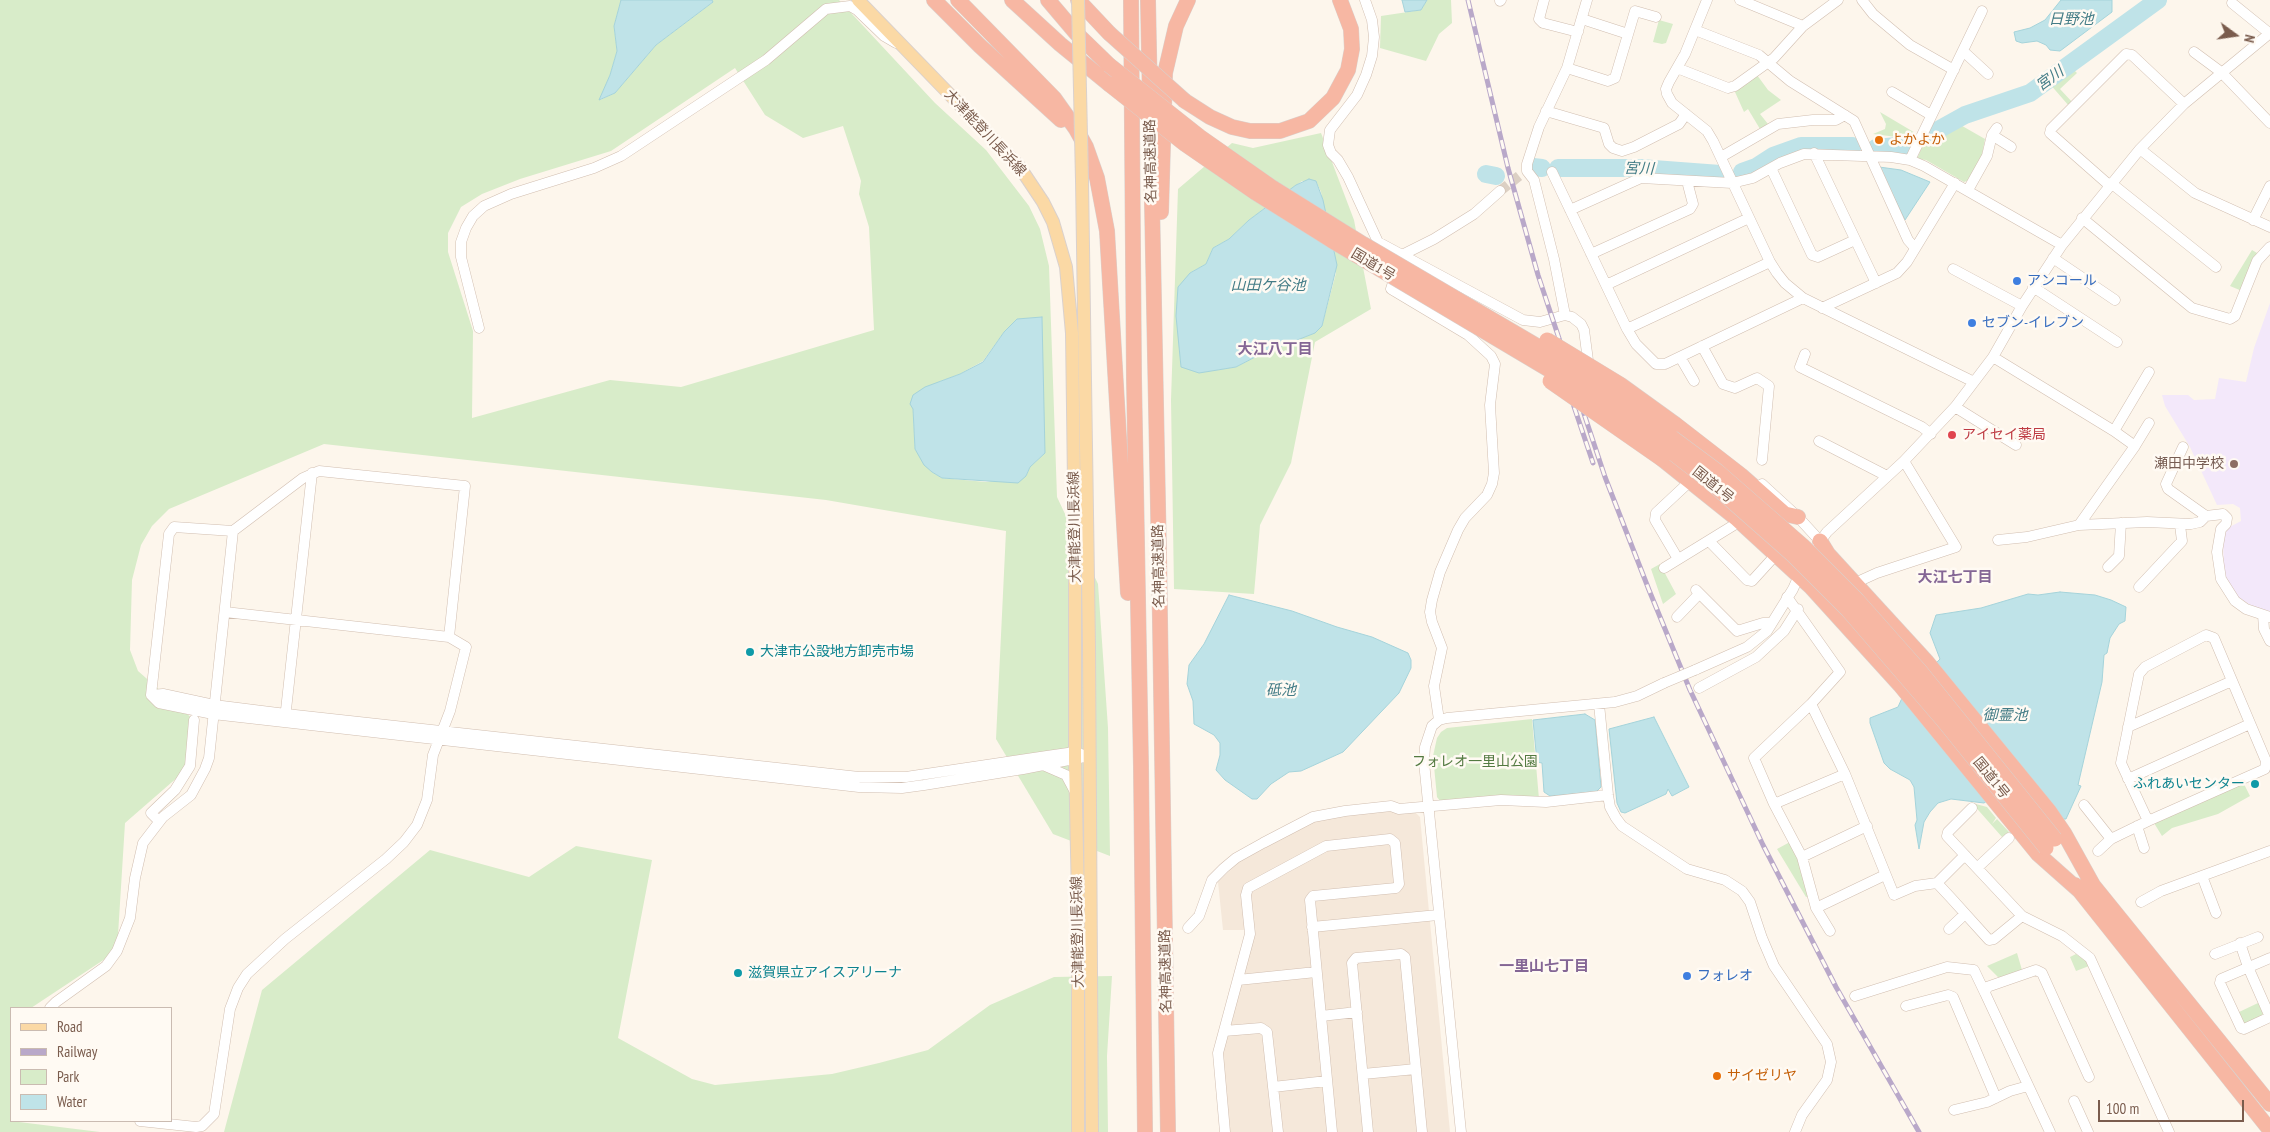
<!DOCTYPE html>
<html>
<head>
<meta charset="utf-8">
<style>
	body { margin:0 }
	#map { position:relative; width:2270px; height:1132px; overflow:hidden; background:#fdf6ec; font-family:"PT Sans Narrow",sans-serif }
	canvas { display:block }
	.legend { position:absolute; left:10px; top:1007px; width:162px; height:115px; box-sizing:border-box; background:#fffaf3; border:1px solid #cabbb1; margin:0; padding:6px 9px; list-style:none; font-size:15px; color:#7a5c4d }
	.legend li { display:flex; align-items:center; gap:10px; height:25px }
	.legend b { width:25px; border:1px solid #cabbb1 }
	.north { position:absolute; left:2210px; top:10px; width:50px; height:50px; -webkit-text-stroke:4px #fffaf3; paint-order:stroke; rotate:104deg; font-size:14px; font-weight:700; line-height:20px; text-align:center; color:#7a5c4d }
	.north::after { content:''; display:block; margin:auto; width:18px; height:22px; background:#7a5c4d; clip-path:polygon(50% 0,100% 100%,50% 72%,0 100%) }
	.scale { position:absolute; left:2098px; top:1100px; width:146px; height:22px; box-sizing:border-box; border:2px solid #7a5c4d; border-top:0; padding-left:6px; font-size:15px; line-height:18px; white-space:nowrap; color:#7a5c4d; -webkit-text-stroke:4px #fffaf3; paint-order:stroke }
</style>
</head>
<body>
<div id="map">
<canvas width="2270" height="1132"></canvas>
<ul class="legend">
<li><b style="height:6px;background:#fbd9a5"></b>Road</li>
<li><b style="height:6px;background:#b9a8c9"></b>Railway</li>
<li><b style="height:14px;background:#d8ecc9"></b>Park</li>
<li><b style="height:14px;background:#bfe3e8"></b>Water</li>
</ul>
<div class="north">N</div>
<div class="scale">100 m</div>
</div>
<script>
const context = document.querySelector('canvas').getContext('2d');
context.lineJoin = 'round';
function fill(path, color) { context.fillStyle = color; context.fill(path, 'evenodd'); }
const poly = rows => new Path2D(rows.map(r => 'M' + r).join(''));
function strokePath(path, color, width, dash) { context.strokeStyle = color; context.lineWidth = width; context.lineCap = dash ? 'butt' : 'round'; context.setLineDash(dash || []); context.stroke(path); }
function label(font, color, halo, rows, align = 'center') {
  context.font = font + ' "PT Sans Narrow","Noto Sans JP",sans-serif'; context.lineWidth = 5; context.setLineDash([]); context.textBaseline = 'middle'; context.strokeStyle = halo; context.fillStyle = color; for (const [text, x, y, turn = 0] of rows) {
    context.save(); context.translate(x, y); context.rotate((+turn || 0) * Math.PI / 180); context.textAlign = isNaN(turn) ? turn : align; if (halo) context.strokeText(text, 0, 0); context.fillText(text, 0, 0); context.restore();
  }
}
const residential = poly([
	[1386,811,1414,811,1420,817,1450,1132,1229,1132,1221,1056,1253,930,1223,930,1218,882,1242,859,1318,820,1345,815]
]);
const education = poly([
	[2270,303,2270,612,2252,606,2238,597,2230,588,2224,573,2223,541,2226,529,2241,521,2240,508,2233,504,2217,505,2190,447,2165,406,2162,395,2188,395,2194,400,2215,399,2219,378,2246,382,2254,348]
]);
const green = poly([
	[0,0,621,0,614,26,617,51,610,75,600,100,615,93,656,45,712,3,712,0,839,0,935,103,986,150,1029,206,1040,229,1049,266,1057,497,1098,584,1108,728,1110,856,1053,834,996,739,1006,531,826,500,324,444,169,509,152,526,141,545,132,580,130,650,138,671,194,720,187,769,125,823,117,951,31,1008,11,1008,11,1121,100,1132,0,1132],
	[735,68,765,115,803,138,843,126,861,181,859,194,869,227,874,330,681,387,610,380,472,418,473,331,448,252,448,233,461,207,482,194,520,179,611,151],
	[1004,332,1045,453,1030,467,1026,476,986,482,942,478,932,472,915,449,913,409,939,382,960,374,983,361],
	[1427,0,1451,0,1452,23,1439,34,1426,61,1380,48,1381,16,1421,10],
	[1659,20,1673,24,1666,43,1662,44,1653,42],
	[2070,66,2077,73,2060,89,2073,103,2069,106,2049,83],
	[1757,75,1768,90,1781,100,1760,114,1768,124,1760,129,1748,109,1744,112,1735,92],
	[1880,112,1917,134,1914,140,1899,144,1897,137,1873,134,1885,129,1886,124],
	[1957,123,1985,139,1982,155,1969,180,1964,182,1926,160,1917,159,1925,140],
	[1321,133,1354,220,1371,309,1315,342,1291,463,1260,525,1254,594,1174,589,1171,400,1178,189,1232,143,1253,148],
	[1302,181,1316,181,1321,192,1336,273,1322,326,1314,333,1259,355,1236,367,1215,370,1181,367,1180,341,1190,273,1206,264,1213,248,1229,239,1249,220],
	[2252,250,2257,253,2242,291,2230,286],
	[1660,564,1676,594,1663,604,1651,569],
	[1532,719,1539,799,1440,801,1437,797,1433,756,1437,738,1441,732,1447,728],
	[2243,782,2250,796,2218,814,2172,828,2162,836,2154,823],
	[1972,803,1987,807,1996,818,1992,824,1997,819,2009,832,2002,837],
	[1790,842,1799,858,1811,896,1806,897,1777,849],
	[576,846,652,860,618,1038,692,1079,715,1085,832,1074,879,1063,928,1050,990,1005,1054,977,1112,976,1107,1056,1108,1132,224,1132,262,990,430,850,529,877],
	[2017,953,2022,970,1999,978,1987,966],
	[2076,954,2086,961,2089,966,2076,971,2070,957],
	[2258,1003,2263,1013,2262,1017,2247,1025,2243,1024,2237,1013]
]);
const water = poly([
	[621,0,712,0,713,2,656,45,615,93,599,100,610,75,617,51,614,26,621,0],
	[1402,0,1427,0,1421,10,1405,12,1402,0],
	[2061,0,2112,0,2112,12,2060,51,2050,50,2046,45,2037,41,2022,43,2016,41,2014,32,2030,28,2045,20,2061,0],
	[1879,167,1901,170,1930,182,1905,220,1879,167],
	[1309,179,1316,181,1323,200,1337,265,1322,326,1315,333,1259,355,1236,367,1199,373,1181,367,1176,316,1178,287,1190,273,1206,264,1213,248,1229,239,1249,220,1296,185,1309,179],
	[1042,317,1045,453,1030,467,1026,476,1018,483,942,478,932,472,924,465,915,449,913,409,910,404,913,395,925,387,960,374,983,362,1004,332,1017,319,1042,317],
	[2060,592,2095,595,2111,600,2126,607,2125,621,2119,624,2110,638,2107,653,2104,655,2102,682,2078,785,2081,786,2066,819,2059,819,1987,801,1984,803,1951,799,1938,803,1930,812,1924,822,1919,849,1915,825,1917,820,1914,787,1910,780,1890,769,1884,763,1870,723,1870,718,1898,707,1902,698,1940,659,1930,633,1936,615,1981,608,2028,594,2038,595,2060,592],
	[1229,595,1292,611,1337,627,1372,637,1408,653,1411,660,1411,668,1399,693,1343,752,1301,771,1289,772,1271,784,1257,799,1252,799,1225,780,1216,770,1220,755,1220,743,1214,735,1194,724,1193,701,1187,684,1189,665,1204,644,1229,595],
	[1585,714,1595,720,1601,787,1596,792,1550,796,1544,792,1542,763,1537,762,1533,720,1585,714],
	[1654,717,1689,787,1672,796,1668,789,1666,794,1625,813,1621,812,1617,803,1609,729,1654,717]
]);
const river = poly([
	[1929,135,1965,115,2030,93,2158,0],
	[1876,148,1907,145],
	[1533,167,1542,168],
	[1558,168,1640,168,1720,174],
	[1742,172,1756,167,1773,156,1801,146,1853,146],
	[1486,174,1496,176]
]);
const minorTunnel = poly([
	[1500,191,1519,176]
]);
const minor = poly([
	[1365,0,1372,20,1374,37,1372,56,1366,75,1357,95,1330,130,1328,145,1331,153,1338,160,1348,177,1378,242,1523,320,1540,322,1565,315,1572,317,1581,324,1584,330,1589,368],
	[1544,0,1539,19,1543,23,1578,32],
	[1707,0,1685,54,1669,82,1666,89,1667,94,1672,103,1707,131,1713,141,1770,262,1777,273,1785,283,1803,298,1974,382],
	[1740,0,1803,26],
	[1862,0,1873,14,1910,45,1954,70],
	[1500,1,1501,0],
	[2232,3,2269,33],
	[1582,19,1628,34],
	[1695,30,1759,55,1790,81,1854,121,1908,240,1915,248],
	[1963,51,1988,74],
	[2194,52,2221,72,2270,123],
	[1567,68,1608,81,1615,78,1635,11,1656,17],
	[1677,68,1728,88,1735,86,1774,58,1803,26,1838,0],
	[1892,92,1931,115],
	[1546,111,1604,128,1609,144,1613,148,1622,151,1634,147,1679,124,1686,114],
	[1992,135,2011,147],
	[2140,149,2195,193,2270,227],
	[1814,153,1876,283],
	[1721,157,1778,124,1813,120,1836,120,1845,115],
	[1910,160,1982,11],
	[1771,168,1812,255,1818,257,1855,240],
	[1552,172,1627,329,1636,344,1656,364,1665,364,1803,298],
	[2111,183,2216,267],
	[2109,185,2050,133,2051,129,2126,54,2132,55,2184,104],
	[1968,190,1987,156,1992,135,1997,128],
	[1570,210,1641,178,1732,183,1753,178,1780,163,1804,154,1891,157,1910,160,1924,166,2062,245],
	[2082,218,2192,308,2230,319,2235,316,2257,261,2270,247],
	[2253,220,2270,186],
	[1591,254,1690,209,1693,204,1687,181],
	[2053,258,2115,300],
	[1401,259,1402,255,1434,239,1474,214,1500,191],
	[1953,269,2022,306],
	[1396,273,1391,289,1468,335,1491,356,1495,364,1490,405,1494,473,1492,484,1487,495,1465,518,1458,530,1440,572,1432,600,1430,612,1432,622,1442,648,1434,686,1439,720],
	[1606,285,1749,218],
	[2033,287,2117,342],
	[1822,308,1897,273,1907,262,1955,183],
	[1565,315,1554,259,1534,180,1527,171,1527,164,1539,127,1567,68,1587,0],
	[479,328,461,257,461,242,466,228,473,216,484,206,511,194,594,168,621,156,766,60,826,9,850,6,857,10,884,36,896,43],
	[1627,329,1770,262],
	[1702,346,1723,384,1735,388,1757,378,1769,386,1762,460],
	[1805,354,1800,367,1922,427,1931,434],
	[1680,357,1694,381],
	[1993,357,2114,431,2135,446,2079,525],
	[1955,407,2016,445],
	[2114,431,2149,372],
	[1819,441,1887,476],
	[2135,446,2149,423],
	[2183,447,2166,484,2168,489,2206,516],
	[1762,484,1798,517,1820,541],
	[1998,540,2027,537,2079,525,2147,522,2191,524,2200,522,2206,516,2223,514,2227,518,2226,524,2221,529,2217,552,2221,579,2235,601,2246,609,2270,617],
	[1709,541,1747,580,1752,581,1772,559],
	[1817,546,1827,532,1904,461,1955,407,1993,357,2022,306,2062,245,2140,149,2184,104,2270,33],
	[1678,559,1655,520,1656,513,1686,485],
	[2108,567,2119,556,2121,523],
	[1664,568,1734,525],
	[1855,583,1877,573,1956,547,1904,461],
	[2139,587,2182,541,2180,525],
	[1696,590,1737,631,1763,623,1772,623],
	[1787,597,1840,672,1811,704,1754,758,1774,804,1802,857,1816,908,1830,931],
	[225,612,449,637,465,486,319,471,303,478,233,531,174,527,169,534,151,695,159,703,213,714,859,787,902,788,924,785,1023,769,1089,756],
	[2263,615,2264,629,2270,641],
	[1677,617,1699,594],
	[1695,670,1747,647,1767,631,1793,589,1801,571],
	[1699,688,1756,657,1784,631,1798,609],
	[151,695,163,694,214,705,286,714,859,777,906,777,1047,756,1075,752,1081,754],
	[1599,704,1608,795,1610,807,1616,818,1622,826,1687,869,1725,880,1742,891,1750,902,1762,938,1774,966,1827,1044,1831,1062,1827,1080,1802,1115,1795,1132],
	[1811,704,1845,774,1894,895,1915,886,1937,883],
	[285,719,312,473],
	[2128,727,2232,681],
	[1043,765,1066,775,1074,790],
	[2128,779,2250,724],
	[1774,804,1845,774],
	[2084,805,2111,839],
	[1972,808,1948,832,1947,836,2022,916,2062,936,2090,958,2169,1132],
	[159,821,151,813,175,790,190,766,194,720],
	[2137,826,2144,848],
	[2098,851,2111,839,2148,821,2265,769,2266,761,2214,638,2206,635,2145,667,2139,674,2121,763,2148,821],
	[1965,855,1937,883,1951,898,1989,940,1994,939,2022,916],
	[1802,857,1867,826],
	[1977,868,2009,838],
	[2202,876,2216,913],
	[2141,902,2161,891,2270,851],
	[1816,908,1885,875],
	[1312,927,1438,915],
	[1188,928,1199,916,1212,880,1224,868,1236,858,1263,843,1313,817,1345,811,1391,806,1399,809,1501,800,1546,802,1608,795],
	[1949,929,1965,914],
	[2240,943,2248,967,2270,1017],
	[2215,954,2258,937],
	[2270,958,2221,979,2220,983,2241,1028,2244,1029,2270,1017],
	[1238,980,1316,972],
	[1855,996,1947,967,1974,970,1985,993],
	[1906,1006,1948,995,1953,997,1996,1098],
	[50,1008,56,1002,106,966,117,951,130,918,135,878,143,843,163,817,191,795,205,769,209,758,233,531],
	[1321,1016,1357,1012],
	[1224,1031,1261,1028,1267,1032,1278,1132],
	[1363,1074,1416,1069],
	[1273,1087,1327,1081],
	[2074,1101,2088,1132],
	[1954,1110,1987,1102,2010,1091,2028,1086],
	[140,1121,196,1127,202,1126,214,1114,230,1009,238,988,247,974,285,939,386,859,404,842,417,825,427,800,433,755,450,711,466,647,449,637],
	[1225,1132,1218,1053,1250,934,1246,895,1248,888,1326,846,1390,839,1395,843,1399,884,1396,888,1313,896,1310,900,1332,1132],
	[1368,1132,1352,963,1356,958,1401,954,1405,957,1422,1132],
	[1461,1132,1424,762,1425,747,1432,726,1439,720,1447,718,1615,702,1637,696,1664,683],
	[2050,1132,1985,993,1987,987,2036,970,2042,973,2089,1077]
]);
const major = poly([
	[858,0,1019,166,1043,202,1053,222,1066,267,1072,333,1075,558,1075,759,1078,898,1078,1132],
	[1082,180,1089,646,1092,1132]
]);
const highway = poly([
	[934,0,980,46,1061,120],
	[958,0,1054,98,1076,129,1086,147,1097,178,1107,231,1128,593],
	[1012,0,1060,44,1109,84],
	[1048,0,1076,33,1109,65],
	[1078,0,1109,33],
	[1131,0,1134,378,1141,767,1145,1132],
	[1148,0,1159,556,1168,1132],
	[1185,101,1210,117,1232,127,1250,131,1280,131,1309,121,1333,98,1348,70,1352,49,1351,29,1340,0],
	[1161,212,1165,73,1176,26,1188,0],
	[1675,424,1742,476,1785,514,1798,517],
	[1662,459,1737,519,1811,587,1900,685,2038,854,2082,893],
	[1820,541,1828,554,1927,662,2049,811,2064,833,2094,887],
	[2088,879,2270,1104],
	[2075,885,2270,1130]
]);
const rail = poly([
	[1468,0,1508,168,1538,275,1605,477,1649,590,1690,690,1763,845,1836,987,1919,1132],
	[1557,356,1593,463]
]);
const minorBridge = poly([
	[1664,683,1695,670]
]);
const majorBridge = poly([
	[1078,0,1082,180]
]);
const highwayBridge = poly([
	[1109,33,1185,101],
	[1109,65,1200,137,1270,186,1363,244,1542,349,1620,399,1717,471,1804,547,1857,600,1920,671,2055,839],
	[1109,84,1185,144,1256,193,1331,240,1575,385,1660,443,1709,481,1794,556,1848,610,1943,720,2046,848],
	[1547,340,1621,385,1675,424],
	[1550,381,1662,459]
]);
const markers = [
	[1879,140,5,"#e8710a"],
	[2017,281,5,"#3f7fe0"],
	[1972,323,5,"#3f7fe0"],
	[1952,435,5,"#e0444e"],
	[2234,464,5,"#8d6e63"],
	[750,652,5,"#0f9aa8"],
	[2255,784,5,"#0f9aa8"],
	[738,973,5,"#0f9aa8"],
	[1687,976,5,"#3f7fe0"],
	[1717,1076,5,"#e8710a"]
];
const streetNames = [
	["大津能登川長浜線",985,133,47],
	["名神高速道路",1151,161,-91],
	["国道1号",1373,265,31],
	["国道1号",1713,485,39],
	["大津能登川長浜線",1075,527,-91],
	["名神高速道路",1159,566,-91],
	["国道1号",1991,778,51],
	["大津能登川長浜線",1078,932,-91],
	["名神高速道路",1166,971,-91]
];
const foodNames = [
	["よかよか",1889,140],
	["サイゼリヤ",1727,1076]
];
const shopNames = [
	["アンコール",2027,281],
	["セブン-イレブン",1982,323],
	["フォレオ",1697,976]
];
const healthNames = [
	["アイセイ薬局",1962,435]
];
const educationNames = [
	["瀬田中学校",2224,464]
];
const cultureNames = [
	["大津市公設地方卸売市場",760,652],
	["ふれあいセンター",2245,784,"right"],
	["滋賀県立アイスアリーナ",748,973]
];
const parkNames = [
	["フォレオ一里山公園",1475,762]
];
const waterNames = [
	["日野池",2071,20],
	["宮川",2050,79,-36],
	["宮川",1639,169,2],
	["山田ケ谷池",1268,286],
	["砥池",1281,691],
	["御霊池",2005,716]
];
const neighbourhoodNames = [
	["大江八丁目",1275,350],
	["大江七丁目",1955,578],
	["一里山七丁目",1544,967]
];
fill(residential, '#f5e8da');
fill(education, '#f3e8fa');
fill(green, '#d8ecc9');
fill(water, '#bfe3e8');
strokePath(water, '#a5d3da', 1);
strokePath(river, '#bfe3e8', 18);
strokePath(minorTunnel, '#dcd0c4', 10, [10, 5]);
strokePath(minor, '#d1beb0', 11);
strokePath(major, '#dad1cd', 14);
strokePath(highway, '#dad1cd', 16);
strokePath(minor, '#fff', 10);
strokePath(major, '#fbd9a5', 12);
strokePath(highway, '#f7b7a3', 15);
strokePath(rail, '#b9a8c9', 5);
strokePath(rail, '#fffaf3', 3, [9]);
strokePath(minorBridge, '#d1beb0', 11, []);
strokePath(majorBridge, '#dad1cd', 14, []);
strokePath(highwayBridge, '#dad1cd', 16, []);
strokePath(minorBridge, '#fff', 10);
strokePath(majorBridge, '#fbd9a5', 12);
strokePath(highwayBridge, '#f7b7a3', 15);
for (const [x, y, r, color] of markers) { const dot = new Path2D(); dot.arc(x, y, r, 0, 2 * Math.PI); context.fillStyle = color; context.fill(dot); strokePath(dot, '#fffaf3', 2); }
label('14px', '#7a5c4d', '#fffaf3', streetNames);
label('14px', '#c56008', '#fffaf3', foodNames, 'left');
label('14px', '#366cbe', '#fffaf3', shopNames, 'left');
label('14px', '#be3a42', '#fffaf3', healthNames, 'left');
label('14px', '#785e54', '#fffaf3', educationNames, 'right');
label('14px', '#0d838f', '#fffaf3', cultureNames, 'left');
label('14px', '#537a41', '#fffaf3', parkNames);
label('italic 15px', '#437c86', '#fffaf3', waterNames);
label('bold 15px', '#846695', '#fffaf3', neighbourhoodNames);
</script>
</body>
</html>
